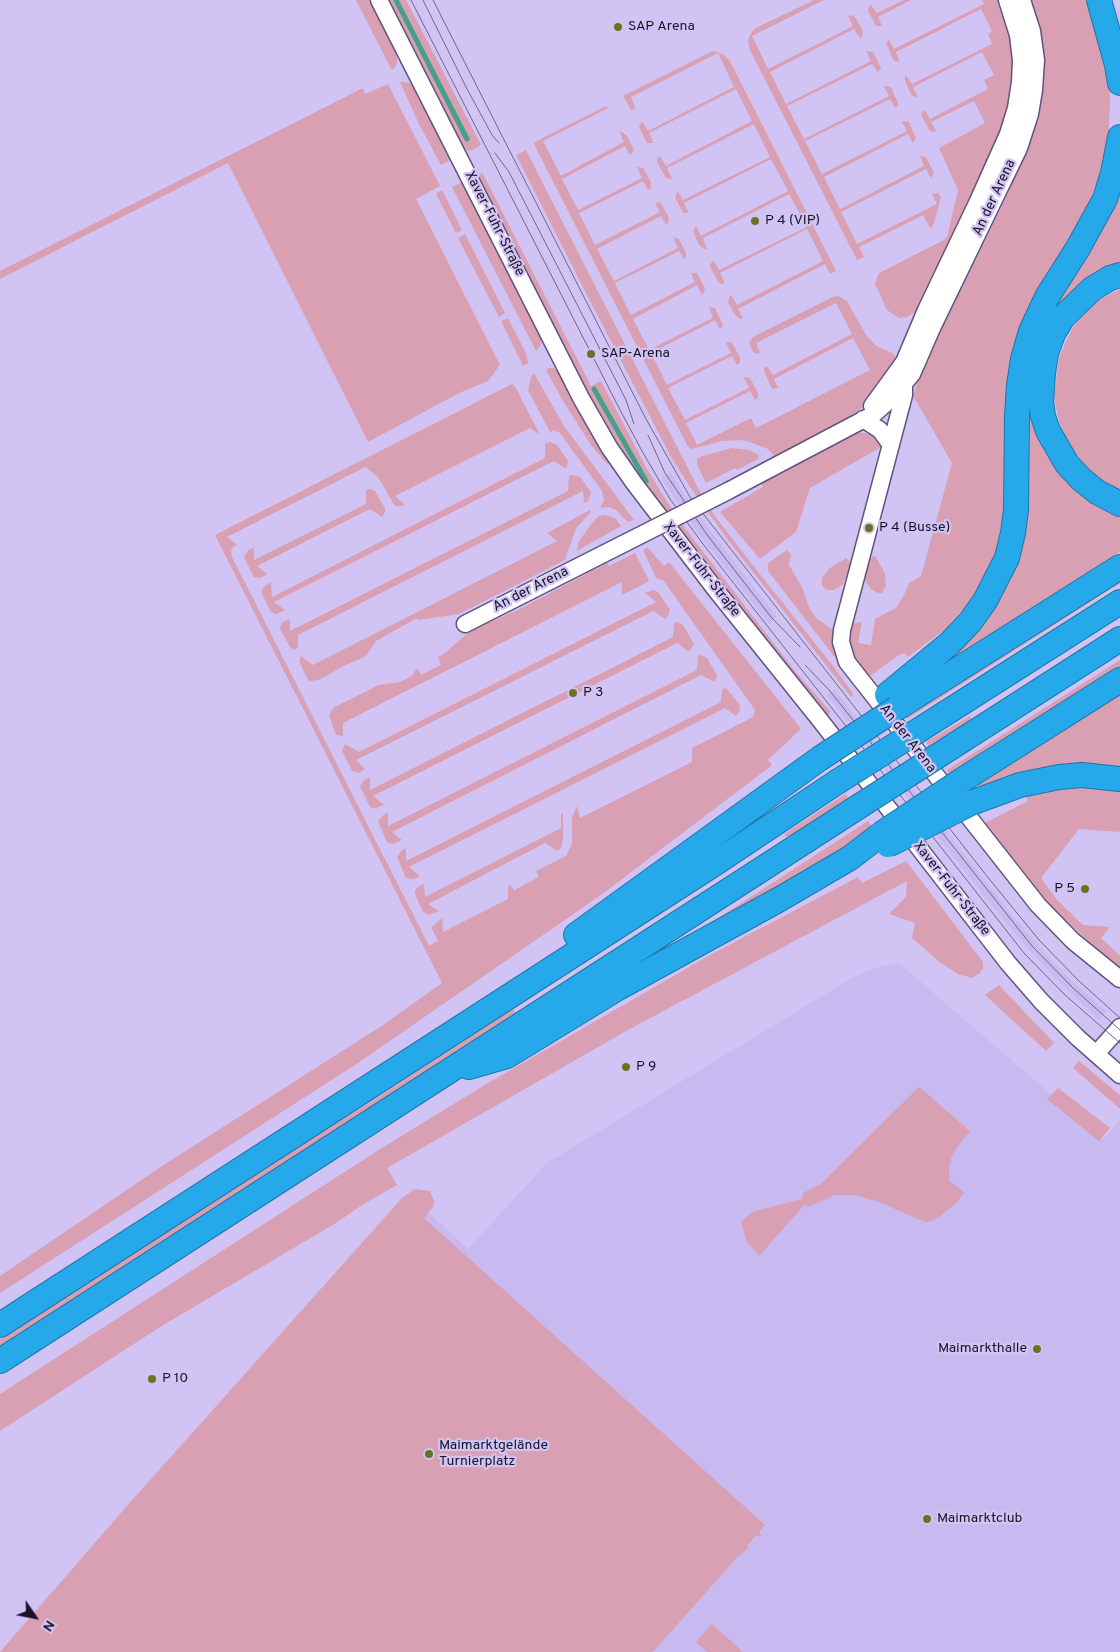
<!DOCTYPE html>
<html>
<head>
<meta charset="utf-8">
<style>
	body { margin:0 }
	#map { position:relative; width:1120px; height:1652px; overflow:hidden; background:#d1c4f5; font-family:Overpass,sans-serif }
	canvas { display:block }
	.north { position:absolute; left:10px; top:1592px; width:50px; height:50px; -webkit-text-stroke:4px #d1c4f5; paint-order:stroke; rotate:123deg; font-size:14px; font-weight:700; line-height:20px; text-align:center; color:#191425 }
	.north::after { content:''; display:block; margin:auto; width:18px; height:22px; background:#191425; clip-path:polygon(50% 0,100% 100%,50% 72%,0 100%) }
</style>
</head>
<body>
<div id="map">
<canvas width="1120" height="1652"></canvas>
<div class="north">N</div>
</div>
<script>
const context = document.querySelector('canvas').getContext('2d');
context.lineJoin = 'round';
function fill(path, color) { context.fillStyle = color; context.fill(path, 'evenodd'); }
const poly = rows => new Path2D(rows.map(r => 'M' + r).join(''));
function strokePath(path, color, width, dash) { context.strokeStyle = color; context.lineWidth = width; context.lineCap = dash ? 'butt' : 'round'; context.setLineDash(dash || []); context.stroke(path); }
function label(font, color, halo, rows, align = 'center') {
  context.font = font + ' Overpass,sans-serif'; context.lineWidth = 4.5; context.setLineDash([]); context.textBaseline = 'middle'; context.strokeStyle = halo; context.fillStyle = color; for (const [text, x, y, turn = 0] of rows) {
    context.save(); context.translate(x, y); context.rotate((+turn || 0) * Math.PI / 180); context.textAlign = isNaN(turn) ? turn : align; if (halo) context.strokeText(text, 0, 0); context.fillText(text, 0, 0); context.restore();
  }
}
const built = poly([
	[670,472,702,520,777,617,769,624,698,533,661,478],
	[834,689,1016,920,1048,957,1071,980,1106,1011,1099,1020,1052,975,1017,936,974,883,827,695],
	[900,964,1103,1139,1120,1120,1120,1652,14,1652,415,1200,468,1249,547,1163,852,978,870,970,887,965]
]);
const green = poly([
	[356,0,370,0,397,56,397,62,394,69,391,69,390,67],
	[387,0,406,0,481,145,470,151,464,149],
	[814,0,824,0,752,36,768,69,853,26,848,16,851,15,855,17,863,31,862,37,860,38,854,29,770,72,786,104,871,61,866,51,873,52,881,68,878,73,872,64,787,106,804,139,889,96,884,87,886,86,891,87,898,103,898,106,895,108,890,99,805,141,822,174,907,131,902,122,904,121,909,122,916,138,913,143,908,134,824,177,840,209,924,166,920,156,926,157,934,173,931,178,926,169,841,212,857,244,937,204,932,194,938,193,941,197,933,226,930,228,923,215,859,247,864,257,857,260,750,50,748,42,750,35,754,29],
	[904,0,911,0,878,17,882,26,876,26,868,11,869,6,871,5,877,13],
	[982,0,999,0,1010,34,1014,61,1012,90,1005,122,988,164,918,308,914,313,907,317,899,318,887,310,875,284,877,278,879,273,944,240,947,237,958,190,939,148,985,123,974,101,931,122,936,131,933,132,930,131,921,115,922,112,925,110,930,119,988,89,984,80,994,75,982,52,913,87,918,97,912,96,905,81,905,77,906,75,912,84,992,44,988,34,992,31,981,9,896,52,900,62,894,61,886,43,889,40,894,49,984,4],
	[1030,0,1086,0,1098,33,1107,67,1110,96,1109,129,1106,154,1100,174,1090,200,1075,232,1044,282,1005,517,996,555,986,578,972,600,944,630,908,657,904,653,897,656,869,677,853,655,850,637,851,624,862,622,858,643,871,645,875,619,896,608,904,595,909,583,921,576,952,463,913,396,921,372,1005,200,1033,134,1038,110,1044,67,1038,24],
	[713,51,723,54,730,61,836,271,830,274,825,264,738,309,743,318,740,319,735,315,728,302,730,296,731,295,737,305,823,261,807,229,720,273,725,283,722,284,719,283,710,267,710,264,714,261,719,270,807,227,789,194,703,238,707,249,704,249,699,245,693,231,695,227,696,226,701,236,788,191,771,159,684,203,689,213,683,213,675,197,678,191,683,200,770,157,754,124,667,168,672,179,666,178,657,162,657,159,660,156,666,166,752,121,736,89,649,133,654,143,647,143,639,127,642,121,648,131,734,87,718,53,631,97,636,109,631,110,623,96],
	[400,82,410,83,414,88,451,160,441,165,419,124],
	[388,84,440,186,416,199,500,365,488,381,459,393,368,442,228,163,0,279,0,271,363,88,365,94],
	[606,106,608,108,543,141,561,176,624,142,620,133,622,132,627,136,634,150,630,155,625,146,562,179,578,210,642,178,637,167,643,168,651,182,651,188,648,190,643,181,579,213,595,245,660,212,655,203,657,202,661,203,669,218,668,223,666,225,661,216,597,249,614,281,678,248,673,237,679,239,686,253,686,258,684,259,679,251,615,283,631,315,695,282,691,273,697,273,704,287,705,290,702,295,697,285,633,319,649,350,713,318,709,307,710,307,715,308,722,323,723,325,720,330,715,320,651,353,667,385,731,353,726,343,728,342,732,343,740,357,740,362,737,365,732,356,668,388,685,420,749,388,744,378,746,377,750,378,758,393,758,398,755,400,750,391,686,423,697,445,751,418,756,428,870,370,853,338,774,379,778,388,772,389,764,371,764,368,767,366,773,375,852,334,836,303,756,343,760,353,757,354,753,352,749,343,750,341,753,337,833,297,838,296,847,301,866,335,876,346,894,354,898,361,877,393,860,409,834,427,776,458,768,449,747,441,739,440,722,441,692,449,688,447,534,144,535,142],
	[526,150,699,490,714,515,744,554,833,666,854,695,851,697,728,540,688,484,670,455,589,299,516,155],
	[482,172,591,386,601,381,647,469,664,497,685,528,795,671,831,712,827,716,788,669,634,471,605,424,579,377,479,180,479,175],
	[1120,176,1120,268,1080,291,1036,414,1120,512,1120,552,928,675,984,614,1025,448,1034,347],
	[462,182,542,338,541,345,536,351,452,187],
	[442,190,462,230,456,233,436,194],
	[465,234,505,313,499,317,458,238],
	[1120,289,1120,490,1109,485,1091,472,1070,448,1059,422,1054,397,1059,357,1074,325,1089,308,1099,300],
	[508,318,526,353,528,363,523,366,501,321],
	[548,368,553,368,557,371,577,409,609,462,608,465,591,445,563,401,546,370],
	[534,373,564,426,634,520,628,522,616,510,609,507,600,508,604,500,602,491,560,433,554,430,550,432,528,390,531,377],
	[512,384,516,388,540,435,530,428,395,496,405,505,402,506,395,506,378,477,365,467,227,537,237,545,233,547,231,551,232,557,429,946,438,941,432,929,433,926,442,918,443,932,508,899,508,886,510,885,514,890,539,877,536,871,566,856,572,844,572,817,577,806,580,818,692,762,692,748,753,717,755,710,663,580,656,578,643,550,647,547,664,566,669,562,801,729,768,760,772,765,763,772,601,895,355,1065,0,1293,0,1276,162,1166,383,1025,442,983,215,535],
	[858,432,871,434,876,438,881,447,810,488,796,532,761,558,759,558,720,512,763,487,761,483],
	[551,442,557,445,568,461,566,469,554,461,274,602,285,610,276,614,271,612,262,594,262,589,266,585,271,582,272,597,545,458,545,443],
	[732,448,749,450,759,455,758,459,737,470,735,468,706,483,697,465,697,459,699,457],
	[571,475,580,477,591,492,588,501,584,503,583,491,298,635,298,648,293,650,290,647,280,629,281,623,285,621,290,619,290,631,568,491,569,476],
	[370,489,375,491,385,508,385,512,382,517,370,509,257,566,267,574,261,578,254,577,244,557,248,550,254,548,254,560,366,504,366,490],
	[590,510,591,512,576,528,565,560,459,614,418,620,417,618,376,641,366,656,344,666,319,680,310,681,307,678,299,661,301,656,313,665,557,541,547,533],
	[605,515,615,518,621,526,577,551,579,541,592,523,599,516],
	[787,550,791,554,789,565,802,587,809,607,816,618,833,630,833,649,840,664,768,571,768,563],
	[635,553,649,581,622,595,622,582,343,723,343,736,336,735,329,715,331,711,335,707,379,685,400,682,412,676,417,668,421,675,441,665,438,657,444,654,470,631,518,610,607,563,609,566],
	[873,556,876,557,885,574,886,585,882,593,878,593,871,589,864,579,868,561],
	[846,558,851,563,843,584,834,590,826,590,822,585,822,578,830,568],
	[1120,574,1120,583,1051,627,907,719,903,713],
	[654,590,658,592,670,610,668,616,665,619,653,611,356,760,365,769,359,773,352,771,342,751,345,744,359,752,656,602,645,593],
	[677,622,683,625,694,644,691,650,688,651,677,643,373,796,384,805,376,808,371,808,369,805,360,786,363,781,370,777,370,790,673,637,674,623],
	[701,655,707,658,717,675,715,682,701,675,392,832,402,840,393,844,387,842,378,822,382,816,388,812,388,826,697,670,698,656],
	[1120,660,1120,667,952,776,947,770],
	[726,688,739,704,740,710,736,716,725,708,409,867,420,876,414,879,406,878,397,857,401,851,406,848,406,861,721,702,722,689],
	[1120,690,1120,770,981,788,978,786,978,784],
	[970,716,971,719,931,749,926,742],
	[1076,786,1120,789,1120,832,1079,829,1041,878,1057,900,1083,925,1110,927,1101,938,1120,956,1120,969,1054,910,985,823,1028,801,1026,795,1046,790],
	[845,794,850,799,791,838,785,836,784,834],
	[563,813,563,838,561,848,557,851,545,843,428,904,439,911,429,915,423,912,415,894,415,891,419,886,424,884,425,897,561,828,561,814],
	[868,821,873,828,797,877,695,933],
	[906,861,983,962,983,969,980,973,972,978,958,974,941,963,912,938,915,923,889,914,906,897,907,881,626,1031,387,1168,397,1185,362,1205,336,1223,160,1327,0,1431,0,1394,377,1151,483,1086,710,955,858,877,862,883],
	[999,985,1054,1043,1046,1051,985,995],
	[513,1009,517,1015,0,1347,0,1339,243,1181,374,1100],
	[1079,1061,1120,1095,1120,1109,1073,1068],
	[919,1087,970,1131,960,1143,952,1155,949,1167,949,1180,964,1193,957,1202,939,1217,932,1221,925,1222,879,1202,855,1195,835,1195,808,1207,805,1204,759,1256,747,1242,741,1222,752,1212,802,1199,803,1193,821,1184],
	[1058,1088,1110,1128,1099,1141,1047,1099],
	[415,1189,430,1191,434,1201,433,1207,424,1218,765,1525,759,1532,761,1536,755,1536,747,1546,748,1548,740,1556,738,1556,653,1652,0,1652,126,1507,260,1357,402,1198],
	[712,1624,743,1652,707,1652,696,1642]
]);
const stream = poly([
	[396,0,467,139],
	[594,389,646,481]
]);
const minor = poly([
	[379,0,581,398,609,447,634,483,715,589,820,720,1008,963,1041,1001,1078,1038,1120,1075],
	[904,362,904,395,842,630,841,642,847,662,1038,905,1073,941,1120,979],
	[872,406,904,362,926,310,978,201,1008,134,1016,108,1020,82,1021,60,1018,35,1007,0],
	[863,419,880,430,891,445],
	[728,491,874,414,894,396,912,374,932,328,1019,148,1030,114,1034,90,1036,60,1032,31,1022,0],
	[465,624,625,543],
	[1096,1054,1120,1027]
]);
const highway = poly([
	[1099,0,1117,65,1120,83],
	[1120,275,1110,278,1092,289,1063,317,1053,334,1046,353,1043,373,1041,401,1043,416,1048,431,1067,464,1081,479,1097,492,1120,504],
	[887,695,950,643,970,622,985,601,1007,558,1013,533,1016,510,1017,416,1019,385,1023,359,1031,331,1047,297,1078,248,1105,199,1113,173,1120,137],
	[897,708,1120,567],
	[916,732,1120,602],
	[936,757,1120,639],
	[956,784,1120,680],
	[971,803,1020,785,1059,777,1082,775,1120,779],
	[576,935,819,759],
	[469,1067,507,1056,618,988,780,899,850,858,880,835],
	[0,1325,714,864,837,782],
	[0,1361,858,807]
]);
const tram = poly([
	[411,0,618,406,642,451,670,499,703,544,1024,953,1065,995,1120,1043],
	[423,0,466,87,492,135,499,143],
	[433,0,646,419,690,497,986,875,1039,940,1079,981,1120,1018],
	[495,153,509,172,546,244,626,400,634,424],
	[648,435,665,473,708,536,771,617,800,647],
	[805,665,830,691,1032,946,1073,988,1120,1030]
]);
const minorBridge = poly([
	[625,543,728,491]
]);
const highwayBridge = poly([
	[819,759,897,708],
	[837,782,916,732],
	[858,807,936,757],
	[881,834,956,784],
	[888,845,971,803]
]);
const markers = [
	[618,27,5,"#67741f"],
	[755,221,5,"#67741f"],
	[591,354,5,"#67741f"],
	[869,528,5,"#67741f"],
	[573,693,5,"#67741f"],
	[1085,889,5,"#67741f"],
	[626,1067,5,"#67741f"],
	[1037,1349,5,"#67741f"],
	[152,1379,5,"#67741f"],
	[429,1454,5,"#67741f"],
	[927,1519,5,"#67741f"]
];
const poiNames = [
	["SAP Arena",628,27],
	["P 4 (VIP)",765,221],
	["SAP-Arena",601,354],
	["P 4 (Busse)",879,528],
	["P 3",583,693],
	["P 5",1075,889,"right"],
	["P 9",636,1067],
	["Maimarkthalle",1027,1349,"right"],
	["P 10",162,1379],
	["Maimarktgelände",439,1446],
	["Turnierplatz",439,1462],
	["Maimarktclub",937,1519]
];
const streetNames = [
	["An der Arena",995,198,-65],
	["Xaver-Fuhr-Straße",494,224,63],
	["Xaver-Fuhr-Straße",701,570,52],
	["An der Arena",531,590,-27],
	["An der Arena",907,739,52],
	["Xaver-Fuhr-Straße",951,889,52]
];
fill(built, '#c8b9f0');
fill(green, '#d99fb2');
strokePath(stream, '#469f8c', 5);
strokePath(minor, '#60547e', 19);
strokePath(highway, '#2175a6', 26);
strokePath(minor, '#fff', 16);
strokePath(highway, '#25a9eb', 24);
strokePath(tram, '#6e6686', 1);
strokePath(minorBridge, '#60547e', 19, []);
strokePath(highwayBridge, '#2175a6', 26, []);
strokePath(minorBridge, '#fff', 16);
strokePath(highwayBridge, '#25a9eb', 24);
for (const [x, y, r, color] of markers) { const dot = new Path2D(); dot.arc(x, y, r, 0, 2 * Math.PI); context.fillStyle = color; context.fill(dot); strokePath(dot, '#d1c4f5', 2); }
label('14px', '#191425', '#d1c4f5', poiNames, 'left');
label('14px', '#191425', '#d1c4f5', streetNames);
</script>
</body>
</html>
